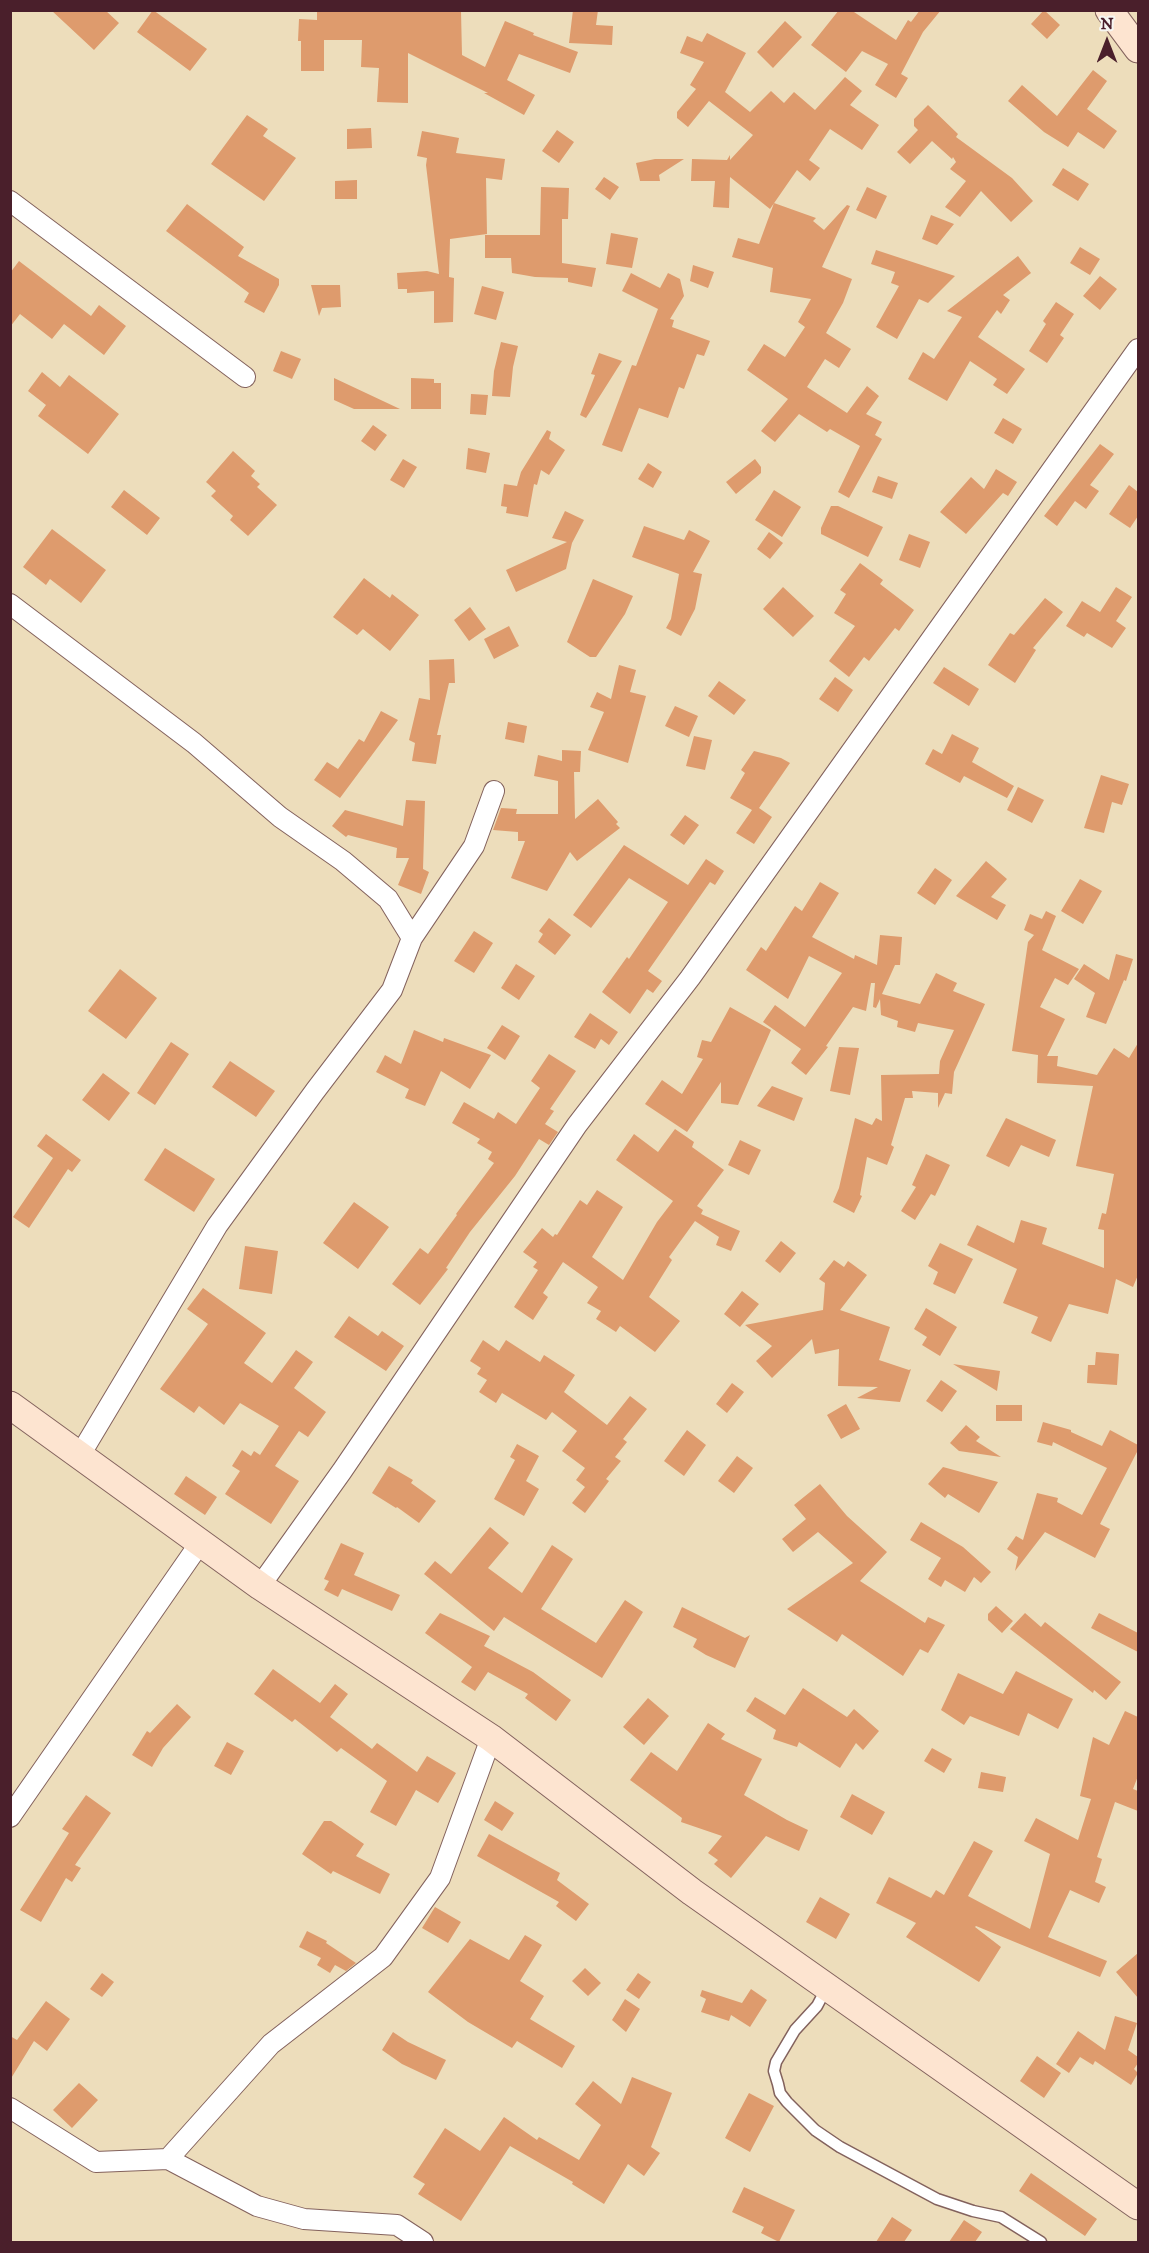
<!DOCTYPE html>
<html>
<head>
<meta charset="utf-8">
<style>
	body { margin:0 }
	#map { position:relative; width:1149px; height:2253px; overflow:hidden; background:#edddbb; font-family:"IM FELL DW Pica",serif }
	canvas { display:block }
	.frame { position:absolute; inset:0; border:12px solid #4a1f2b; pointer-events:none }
	.north { position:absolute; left:1077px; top:12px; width:60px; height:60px; -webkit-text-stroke:4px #f6f6f2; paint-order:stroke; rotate:0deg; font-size:16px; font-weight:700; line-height:24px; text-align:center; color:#4a1f2b }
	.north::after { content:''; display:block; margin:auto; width:21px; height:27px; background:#4a1f2b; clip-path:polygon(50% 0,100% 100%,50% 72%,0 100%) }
</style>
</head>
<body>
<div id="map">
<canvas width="1149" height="2253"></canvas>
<div class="frame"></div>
<div class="north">N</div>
</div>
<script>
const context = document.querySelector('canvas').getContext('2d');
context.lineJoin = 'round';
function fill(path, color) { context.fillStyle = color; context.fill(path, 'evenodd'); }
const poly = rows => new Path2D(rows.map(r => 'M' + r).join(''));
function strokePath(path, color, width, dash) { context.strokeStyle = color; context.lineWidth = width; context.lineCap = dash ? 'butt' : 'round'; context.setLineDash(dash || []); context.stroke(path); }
const building = poly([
	[51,10,105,10,119,23,94,50],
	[153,10,207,49,190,71,137,32],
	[317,10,461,11,462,55,485,67,505,21,534,33,533,35,578,52,570,73,519,54,507,80,535,95,524,115,484,93,488,93,408,53,408,103,377,102,379,68,361,67,362,40,324,40,324,71,301,71,301,41,298,41,299,19,317,20],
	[573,10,598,10,596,25,613,26,612,45,569,43],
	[839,10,851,10,896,40,908,20,911,22,920,10,941,10,923,32,901,74,908,78,896,98,875,85,888,64,862,51,846,72,811,45],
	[1044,10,1060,25,1047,39,1031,24],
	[785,21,802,37,773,68,757,52],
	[707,33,746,53,725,92,750,112,771,91,784,103,794,92,815,110,845,77,862,91,850,105,879,125,862,150,830,129,809,160,820,168,810,181,797,170,770,209,730,177,729,208,713,207,715,181,691,181,692,159,727,160,730,155,730,160,753,135,709,101,688,127,677,118,677,112,696,89,690,85,704,62,680,53,687,36,702,42],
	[1093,70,1107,81,1087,109,1117,131,1104,149,1078,132,1068,147,1044,132,1008,101,1022,85,1057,116],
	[928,105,958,134,956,137,1012,178,1033,201,1011,222,981,191,960,217,945,207,966,181,950,169,956,162,953,157,952,159,932,141,910,164,897,152,918,130,914,126,914,119],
	[247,115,268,129,263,136,296,158,264,201,211,164],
	[371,128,372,148,347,149,347,129],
	[557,130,574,142,559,163,542,151],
	[422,131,459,138,456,153,505,159,502,180,486,178,487,234,450,239,449,277,454,278,453,322,434,323,434,291,407,293,407,289,398,289,397,273,427,271,439,274,426,165,427,158,417,156],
	[655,159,684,159,659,175,660,181,640,181,636,163],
	[1063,168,1089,184,1078,201,1052,185],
	[604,177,619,187,610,200,595,189],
	[357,180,357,199,335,199,335,181],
	[541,187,569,188,568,219,562,219,562,263,596,268,592,287,568,282,568,278,535,277,512,273,511,258,485,258,485,235,540,235],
	[867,187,887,196,876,219,856,210],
	[774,203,816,218,813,221,824,230,847,205,850,206,822,267,852,279,843,303,826,333,851,349,839,368,825,359,807,387,847,413,867,386,879,396,866,414,882,422,875,435,882,439,849,498,838,492,860,446,830,429,827,432,799,414,775,442,761,431,788,399,747,370,764,344,785,357,805,327,798,322,811,299,770,292,773,268,732,257,738,238,759,244],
	[187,204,244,247,238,256,279,279,279,285,264,313,244,302,249,293,166,231],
	[931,215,954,224,937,245,922,239],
	[611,233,638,238,632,268,606,264],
	[1080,247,1100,259,1090,275,1070,263],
	[876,250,955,276,928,303,919,299,897,339,876,327,899,286,891,283,895,272,871,264],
	[1018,256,1031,273,1003,295,1010,300,1001,314,997,310,978,337,1025,369,1007,394,993,385,997,379,970,361,947,401,908,379,923,352,934,359,962,317,947,311],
	[19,261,91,316,99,305,126,326,104,355,64,324,52,339,20,314,10,327,10,273],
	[693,265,714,272,708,288,690,281],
	[631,273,660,288,668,273,680,279,684,296,670,319,674,320,672,327,710,341,704,356,697,354,684,389,679,387,668,418,639,408,622,452,602,445,632,365,636,366,658,309,622,291],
	[1100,276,1117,289,1100,310,1083,296],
	[311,285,340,285,341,307,322,308,319,316],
	[482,286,504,292,496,320,474,314],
	[1056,302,1074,314,1060,335,1064,338,1047,363,1029,351,1046,324,1043,321],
	[501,342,518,346,513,367,510,397,492,396,494,371],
	[281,351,301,359,292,379,273,371],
	[599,353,622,361,586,418,580,415,595,375,591,374],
	[42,372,60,387,69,375,119,414,88,454,38,416,46,405,28,391],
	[334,378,400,409,354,409,334,400],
	[411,378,434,379,434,383,441,383,441,409,411,409],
	[471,394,488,395,486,415,470,414],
	[1003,418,1022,429,1013,444,994,433],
	[373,425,387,435,375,451,361,441],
	[547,430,551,432,549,439,565,450,549,475,541,470,537,485,534,484,528,517,506,513,507,507,501,506,504,484,517,486,521,472],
	[1100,444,1114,454,1090,485,1099,491,1086,509,1075,501,1057,526,1044,516],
	[468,448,490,453,486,473,466,469],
	[233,451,255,471,251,476,260,484,257,487,277,505,248,536,230,520,233,516,211,496,216,491,206,482],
	[403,459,417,467,404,488,390,480],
	[755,459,761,467,761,473,736,494,726,482],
	[648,463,662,472,653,488,638,479],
	[996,469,1017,482,1008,496,1003,493,966,534,940,512,971,477,984,489],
	[878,476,898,483,892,499,872,492],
	[1129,485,1138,492,1138,516,1130,528,1109,514],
	[124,490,160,518,147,535,111,507],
	[774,490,801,507,782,537,755,520],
	[831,506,838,506,883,527,868,557,821,534,821,528],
	[565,511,584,520,572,543,566,569,516,592,506,570,567,542,552,538],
	[644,526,684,540,689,530,710,541,693,572,702,574,695,609,681,636,666,628,671,619,679,574,632,557],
	[52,529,106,570,81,603,50,579,46,585,23,567],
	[769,532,783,543,770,559,757,549],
	[909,534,930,542,920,568,899,560],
	[860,563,883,580,880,584,914,610,899,631,895,628,869,661,864,657,849,677,829,661,855,626,834,613,846,594,840,590],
	[364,578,390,598,392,594,419,615,390,651,363,629,357,635,333,617],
	[593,579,633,596,625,614,596,657,590,657,567,642],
	[783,587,814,616,793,637,763,609],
	[1116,587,1132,597,1116,621,1126,628,1112,648,1087,633,1084,637,1066,626,1082,601,1100,612],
	[1045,598,1063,612,1033,648,1036,650,1015,683,988,665,1010,633,1014,635],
	[470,607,486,629,469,641,454,620],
	[509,626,519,646,494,659,484,639],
	[454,659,455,683,449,683,437,735,441,735,436,764,412,761,415,743,409,740,419,698,430,700,429,660],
	[619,665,636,670,630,692,646,696,628,763,588,750,604,712,590,707,597,692,611,699],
	[944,667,979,689,969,706,933,683],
	[835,677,853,690,838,712,819,699],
	[719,681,746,700,734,715,708,696],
	[675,706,698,716,689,737,665,726],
	[381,711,398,720,340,798,314,780,327,762,338,769,359,739,364,742],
	[508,722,527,726,524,743,505,739],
	[952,734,979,748,972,762,1014,786,1007,798,964,776,960,783,925,764,933,749,942,754],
	[694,736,712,740,705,770,686,766],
	[562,750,581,751,580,772,574,772,575,819,598,799,618,822,616,824,620,828,577,861,570,852,547,891,511,878,525,841,518,841,518,832,493,830,501,808,517,809,516,814,558,814,558,781,534,776,538,755,562,761],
	[754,751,781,758,790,763,759,808,772,817,754,844,736,833,752,810,730,798,745,773,741,770],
	[1101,775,1129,784,1122,805,1112,802,1104,833,1084,828],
	[1018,787,1044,800,1032,823,1007,810],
	[406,800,425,801,423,869,429,872,421,894,398,885,409,858,396,858,397,848,348,835,346,837,332,826,345,810,403,826],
	[685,815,699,825,684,845,670,835],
	[624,845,688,885,706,859,724,871,715,885,710,882,648,971,662,981,653,993,647,989,630,1014,602,992,627,957,629,959,668,902,629,878,591,928,573,915],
	[986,861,1007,879,991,897,1006,905,997,920,956,896],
	[935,868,952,880,935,905,917,893],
	[1080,879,1102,891,1083,924,1061,911],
	[820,882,839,893,812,937,854,959,855,955,877,965,880,935,902,937,900,965,895,965,882,994,920,1004,936,973,957,983,953,991,985,1004,954,1072,952,1094,945,1093,938,1108,938,1093,912,1091,913,1098,905,1098,891,1145,894,1147,887,1165,867,1157,860,1195,862,1196,854,1213,833,1202,839,1188,855,1118,872,1125,876,1118,882,1121,881,1075,939,1074,940,1061,954,1030,918,1023,915,1032,897,1027,898,1021,881,1015,880,999,876,1008,873,1007,875,983,871,983,866,1011,853,1007,826,1046,828,1047,806,1075,791,1063,801,1049,763,1022,775,1005,805,1027,842,973,809,956,788,999,746,970,761,947,766,951,795,906,802,911],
	[1046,911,1056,916,1042,950,1079,969,1068,985,1055,978,1040,1007,1065,1019,1047,1056,1058,1056,1057,1066,1097,1075,1114,1048,1129,1058,1138,1043,1138,1275,1133,1287,1116,1279,1108,1314,1069,1304,1051,1342,1031,1333,1038,1317,1003,1303,1017,1269,967,1245,977,1225,1014,1243,1021,1220,1047,1228,1042,1244,1104,1268,1104,1230,1098,1229,1102,1213,1106,1214,1114,1174,1076,1166,1093,1086,1037,1083,1038,1055,1012,1051,1028,942,1034,935,1024,930,1030,914,1042,919],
	[549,918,571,935,555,955,538,942,543,934,539,931],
	[474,931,493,943,474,973,454,961],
	[1116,954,1133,959,1126,981,1124,980,1106,1024,1086,1017,1095,993,1074,979,1084,964,1109,980],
	[516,964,535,976,519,1000,501,988],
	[120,969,157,998,126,1039,88,1011],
	[730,1007,771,1030,738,1105,721,1103,721,1082,687,1132,645,1104,662,1080,682,1094,703,1059,697,1057,702,1040,711,1042],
	[590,1013,618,1032,609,1045,601,1039,595,1049,574,1037],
	[502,1025,520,1036,505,1060,487,1048],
	[414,1030,443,1042,444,1038,491,1055,470,1089,441,1071,425,1106,405,1098,409,1089,376,1072,385,1055,401,1064],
	[171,1042,189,1054,155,1105,137,1093],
	[839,1047,859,1048,850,1095,830,1091],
	[549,1054,576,1071,550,1109,554,1111,545,1124,558,1132,549,1145,539,1139,515,1176,470,1232,446,1268,448,1269,420,1305,392,1284,420,1248,428,1254,457,1215,456,1214,494,1163,488,1159,492,1152,477,1143,480,1139,452,1123,464,1102,494,1119,498,1112,516,1124,540,1088,531,1081],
	[230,1061,275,1091,256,1117,212,1087],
	[103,1073,130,1093,109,1121,82,1100],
	[772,1086,803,1098,794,1121,757,1106],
	[1006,1118,1056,1140,1049,1157,1021,1145,1009,1167,986,1156],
	[675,1129,694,1142,692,1147,724,1170,697,1206,703,1210,701,1214,740,1231,731,1251,716,1245,719,1237,695,1221,669,1257,672,1260,649,1297,680,1321,655,1352,620,1326,616,1332,596,1319,601,1311,587,1303,598,1287,563,1262,543,1293,548,1297,533,1320,514,1307,538,1270,533,1267,537,1262,523,1252,542,1228,553,1237,555,1234,557,1235,580,1200,587,1205,597,1190,623,1207,592,1257,623,1280,657,1222,673,1201,616,1160,634,1134,658,1152],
	[46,1134,81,1160,72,1172,68,1169,29,1228,13,1217,53,1158,37,1146],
	[740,1140,761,1150,749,1175,728,1165],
	[165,1148,215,1179,194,1212,144,1180],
	[926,1154,950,1165,935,1196,931,1194,915,1220,901,1211,916,1187,912,1185],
	[354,1202,389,1227,358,1269,323,1243],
	[781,1241,796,1253,780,1273,765,1261],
	[940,1243,973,1259,955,1294,933,1284,938,1272,928,1266],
	[245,1246,278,1251,272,1294,239,1289],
	[834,1260,844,1267,848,1261,867,1275,840,1310,890,1327,879,1360,909,1370,911,1369,900,1402,857,1398,878,1387,838,1386,839,1349,815,1354,812,1339,772,1378,756,1361,772,1346,745,1325,823,1310,825,1283,819,1279],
	[203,1288,266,1333,244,1363,272,1383,296,1350,313,1362,294,1388,326,1412,308,1437,299,1431,275,1466,299,1481,271,1524,225,1494,240,1471,232,1466,242,1450,251,1456,254,1451,260,1455,279,1426,240,1403,224,1425,199,1406,194,1413,160,1389,208,1324,187,1309],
	[742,1291,759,1304,740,1327,724,1314],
	[926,1308,957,1327,940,1356,922,1345,927,1337,914,1329],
	[349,1316,378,1336,382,1331,404,1346,386,1371,334,1337],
	[483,1340,499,1351,506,1340,540,1362,544,1355,575,1375,564,1392,607,1425,630,1396,647,1409,623,1439,627,1442,615,1457,621,1461,606,1479,609,1481,585,1513,572,1503,585,1487,576,1480,585,1468,562,1451,577,1431,552,1412,546,1420,502,1393,496,1403,479,1392,487,1380,477,1374,481,1368,470,1361],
	[1096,1352,1119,1354,1117,1385,1087,1383,1088,1365,1095,1365],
	[953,1364,1000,1371,997,1391],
	[941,1380,957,1391,942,1412,926,1401],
	[732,1383,744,1392,727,1413,716,1404],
	[846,1404,860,1429,841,1439,827,1415],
	[996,1405,1022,1405,1022,1421,996,1421],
	[1043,1422,1071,1430,1071,1432,1102,1446,1110,1430,1138,1445,1138,1450,1100,1524,1110,1529,1095,1558,1045,1532,1015,1571,1018,1557,1007,1549,1016,1536,1023,1540,1037,1493,1058,1498,1057,1502,1082,1515,1107,1468,1053,1442,1052,1446,1037,1442],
	[966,1425,980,1437,976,1441,1001,1457,959,1451,950,1443],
	[687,1430,706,1445,684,1476,664,1461],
	[517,1444,539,1456,526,1481,539,1489,524,1516,494,1499,515,1460,510,1457],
	[737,1456,753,1468,734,1493,718,1481],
	[389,1466,413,1480,411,1483,436,1501,419,1523,397,1507,396,1508,372,1493],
	[943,1467,998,1482,979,1513,948,1494,945,1498,928,1484],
	[186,1476,217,1497,205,1515,174,1494],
	[820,1484,847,1516,887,1552,860,1581,925,1623,928,1617,945,1625,928,1653,920,1649,903,1676,842,1634,837,1642,787,1609,853,1563,818,1532,793,1552,782,1539,806,1519,794,1505],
	[921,1522,963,1547,991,1572,981,1583,974,1577,965,1592,945,1580,941,1587,928,1579,941,1558,910,1540],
	[490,1527,509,1543,488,1568,522,1593,552,1545,573,1559,541,1609,596,1643,625,1600,643,1612,602,1678,504,1617,494,1631,424,1574,435,1561,451,1574],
	[341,1543,364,1553,354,1575,400,1595,392,1611,342,1589,338,1597,324,1590,329,1581,324,1579],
	[996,1606,1013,1621,1002,1633,988,1620,988,1614],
	[682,1607,745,1638,750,1635,735,1668,706,1655,693,1647,697,1639,673,1627],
	[440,1613,490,1636,484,1646,533,1672,571,1700,556,1721,525,1698,528,1694,488,1672,475,1691,461,1682,472,1667,425,1633],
	[1025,1613,1041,1627,1045,1622,1121,1682,1106,1700,1094,1690,1093,1693,1010,1629],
	[1099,1613,1138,1633,1138,1652,1091,1628],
	[273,1669,320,1703,335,1684,348,1694,330,1717,372,1749,377,1743,417,1772,427,1756,456,1773,438,1803,416,1790,396,1826,370,1812,387,1781,341,1748,337,1752,295,1719,292,1722,254,1694],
	[1016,1671,1073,1699,1058,1729,1028,1713,1019,1736,970,1716,964,1725,941,1710,958,1673,1003,1694],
	[803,1688,847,1717,854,1709,879,1731,863,1750,856,1743,840,1768,799,1742,797,1747,773,1739,776,1730,746,1711,755,1697,785,1715],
	[648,1698,669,1716,644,1745,623,1727],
	[177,1704,191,1717,163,1748,152,1767,132,1755,147,1731,150,1733],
	[1125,1711,1138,1717,1138,1776,1133,1789,1138,1791,1138,1811,1115,1802,1097,1857,1102,1859,1095,1882,1106,1887,1099,1903,1070,1890,1048,1937,1107,1961,1100,1977,976,1926,975,1927,1001,1947,979,1982,906,1937,916,1923,876,1903,889,1877,931,1898,936,1890,944,1895,974,1841,993,1851,968,1896,1030,1929,1050,1854,1024,1841,1036,1818,1078,1840,1091,1799,1080,1796,1093,1737,1109,1745],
	[708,1723,725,1734,721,1739,762,1759,744,1795,787,1820,808,1830,799,1851,766,1836,731,1878,714,1864,718,1860,708,1853,722,1836,681,1822,682,1818,630,1780,651,1752,677,1771],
	[227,1742,244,1751,231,1775,214,1766],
	[932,1748,952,1759,944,1773,924,1761],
	[981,1772,1006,1777,1003,1792,978,1788],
	[852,1794,885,1812,872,1835,840,1817],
	[86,1795,111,1813,75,1865,81,1868,72,1882,66,1878,41,1922,20,1910,69,1833,62,1829],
	[495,1801,514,1813,502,1831,484,1820],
	[324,1821,331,1821,364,1844,356,1856,390,1874,380,1894,333,1871,331,1874,302,1854],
	[489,1834,560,1873,557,1880,589,1904,576,1921,556,1906,559,1902,477,1856],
	[820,1897,850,1914,836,1939,806,1922],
	[435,1907,461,1922,448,1943,422,1928],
	[307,1931,327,1941,326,1943,356,1963,346,1971,335,1965,330,1973,317,1965,321,1958,299,1947],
	[525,1935,542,1945,520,1981,544,1996,530,2019,575,2046,562,2068,517,2041,512,2048,468,2022,428,1992,470,1939,509,1960],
	[1138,1953,1138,1998,1116,1972],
	[585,1968,601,1983,588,1996,572,1981],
	[102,1973,114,1982,102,1997,90,1989],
	[638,1973,651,1982,639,1999,626,1990],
	[751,1989,767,2000,750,2027,731,2015,729,2021,701,2012,706,1999,700,1996,702,1990,742,2003],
	[625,1999,640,2009,626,2032,612,2020],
	[46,2001,70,2019,47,2051,34,2041,10,2080,10,2036,17,2040],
	[1115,2016,1137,2023,1128,2050,1138,2057,1138,2063,1134,2069,1138,2073,1131,2085,1095,2061,1093,2065,1080,2057,1069,2073,1056,2064,1078,2031,1105,2050],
	[393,2032,408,2042,446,2060,436,2080,402,2064,382,2050],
	[1037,2056,1061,2073,1044,2098,1020,2081],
	[632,2077,672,2093,651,2147,660,2153,644,2176,628,2164,604,2204,572,2184,573,2182,510,2146,461,2221,418,2194,425,2184,413,2177,445,2128,480,2151,504,2117,537,2140,539,2137,579,2160,601,2125,575,2104,593,2081,621,2104],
	[79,2083,98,2100,72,2128,53,2110],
	[749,2093,774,2106,750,2152,725,2138],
	[1031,2173,1097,2219,1085,2236,1019,2191],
	[744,2187,795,2210,779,2242,761,2233,764,2227,732,2212],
	[892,2217,912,2230,904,2242,876,2242],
	[964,2220,982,2232,975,2242,949,2242]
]);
const lane = poly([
	[827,1987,817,2006,795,2030,776,2062,774,2071,778,2084,780,2093,787,2102,815,2130,840,2147,937,2199,973,2211,1001,2217,1041,2242]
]);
const street = poly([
	[10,201,245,377],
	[10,604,194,743,280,817,343,861,388,899,412,938],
	[80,1455,217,1226,315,1091,392,990,412,938,474,846,494,791],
	[260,1586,342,1471,577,1125,690,978,1138,349],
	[10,1817,200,1543],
	[10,2108,96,2162,168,2159,257,2206,304,2219,397,2225,423,2242],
	[168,2159,271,2044,383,1957,440,1878,491,1738]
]);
const secondary = poly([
	[1109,10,1138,49],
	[10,1405,260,1586,491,1738,692,1892,1138,2206]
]);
fill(building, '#de9b6d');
strokePath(lane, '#83625d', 13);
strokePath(street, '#83625d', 22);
strokePath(secondary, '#83625d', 29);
strokePath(lane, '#fff', 10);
strokePath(street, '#fff', 20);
strokePath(secondary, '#fde4d0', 27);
</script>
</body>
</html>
